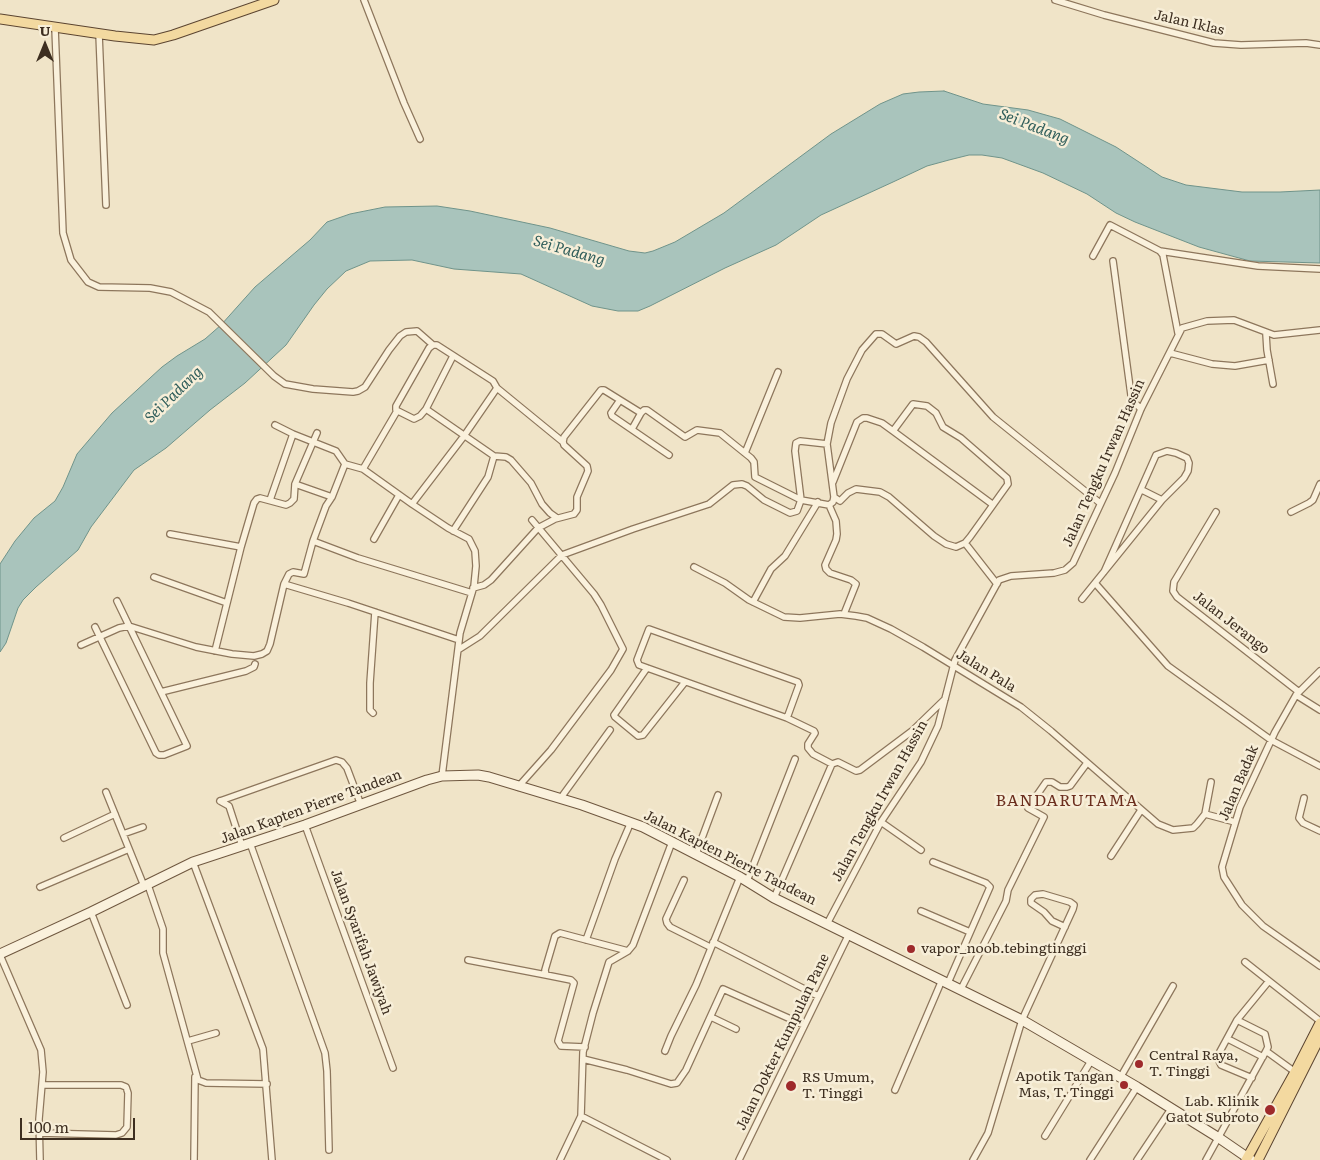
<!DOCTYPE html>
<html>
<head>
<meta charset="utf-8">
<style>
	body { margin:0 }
	#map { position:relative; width:1320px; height:1160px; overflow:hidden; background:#f0e4c8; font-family:Literata,serif }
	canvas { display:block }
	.north { position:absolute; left:20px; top:20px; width:50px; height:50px; -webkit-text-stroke:4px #f7eed8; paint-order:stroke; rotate:0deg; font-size:14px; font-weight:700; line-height:20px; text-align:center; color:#3d2e20 }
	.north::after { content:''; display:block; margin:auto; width:18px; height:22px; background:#3d2e20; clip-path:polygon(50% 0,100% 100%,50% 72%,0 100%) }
	.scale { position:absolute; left:20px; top:1118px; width:115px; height:22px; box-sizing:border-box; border:2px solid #3d2e20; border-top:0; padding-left:6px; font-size:15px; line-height:18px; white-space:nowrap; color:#3d2e20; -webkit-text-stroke:4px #f7eed8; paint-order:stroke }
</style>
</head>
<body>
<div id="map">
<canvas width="1320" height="1160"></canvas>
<div class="north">U</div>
<div class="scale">100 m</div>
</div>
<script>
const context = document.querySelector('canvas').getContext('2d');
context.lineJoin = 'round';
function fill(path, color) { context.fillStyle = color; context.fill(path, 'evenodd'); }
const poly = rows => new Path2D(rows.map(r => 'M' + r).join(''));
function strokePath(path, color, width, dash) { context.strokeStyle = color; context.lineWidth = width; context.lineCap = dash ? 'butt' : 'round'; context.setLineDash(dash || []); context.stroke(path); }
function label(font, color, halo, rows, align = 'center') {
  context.font = font + ' Literata,serif'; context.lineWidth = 5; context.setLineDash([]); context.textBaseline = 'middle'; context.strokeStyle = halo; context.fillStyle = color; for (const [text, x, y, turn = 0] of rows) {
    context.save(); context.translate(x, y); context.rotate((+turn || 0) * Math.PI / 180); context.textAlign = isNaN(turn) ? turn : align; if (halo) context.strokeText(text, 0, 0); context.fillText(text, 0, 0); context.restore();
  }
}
const water = poly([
	[944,91,983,104,1028,110,1060,119,1116,147,1162,177,1186,185,1242,192,1280,192,1320,190,1320,263,1250,261,1199,247,1135,222,1116,213,1087,194,1043,173,1002,158,982,155,969,155,949,160,927,166,893,182,821,215,776,245,725,268,650,306,638,311,618,311,592,306,521,274,454,269,412,260,370,261,346,271,327,289,314,305,286,345,245,383,210,410,166,448,134,470,91,527,78,550,36,587,23,600,18,608,6,643,0,652,0,564,15,541,34,518,55,501,63,487,77,454,112,413,162,367,177,356,205,339,221,325,255,287,310,240,327,222,350,214,385,207,437,206,470,211,550,228,629,251,645,253,653,251,675,242,724,213,831,134,880,104,903,94,919,92,944,91]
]);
const minor = poly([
	[364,0,404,103,420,139],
	[1055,0,1104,15,1214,43,1241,45,1306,43,1320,45],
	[55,28,63,233,71,260,88,282,99,287,150,288,171,292,209,312,274,376,285,384,313,389,353,392,358,391,365,387,389,350,400,336,406,332,417,331,433,345],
	[99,34,106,205],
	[1160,251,1258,266,1320,269],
	[1093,256,1110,225,1160,251,1163,255,1178,333],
	[1113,261,1131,395,1135,403,1141,409],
	[1266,334,1267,350,1273,384],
	[1170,353,1212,364,1235,366,1269,360],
	[453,356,426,409,420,416,414,419,396,410,396,406,429,348,433,345,437,345,493,381,497,388,563,442],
	[620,400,611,413,612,416,669,455],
	[426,409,494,456,506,457,511,460,531,483,542,504,550,513,557,518],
	[275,425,293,434,336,451,345,464,363,469,412,504,448,528,469,539,475,551,476,566,474,586,460,633,442,776],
	[632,429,641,413],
	[745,453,778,372],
	[363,469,397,411],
	[833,482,857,422,863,418,867,418,882,423,893,431,992,504],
	[295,484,332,497],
	[1142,490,1162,500],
	[834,497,840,501,848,493,856,489,880,492,889,497,934,536,946,544,956,547,965,543,970,537,1008,484,1007,478,961,438,943,427,936,413,927,406,913,404,893,431],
	[270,500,293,434],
	[412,504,464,436,497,388],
	[829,505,836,521,837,534,836,540,825,565,826,569,830,573,851,580,856,584,844,614],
	[1216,512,1174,582,1173,591,1177,597,1299,692],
	[1291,512,1309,503,1313,500,1320,484],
	[453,531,488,477,494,456],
	[170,534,241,547],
	[374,539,399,495],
	[313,541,358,558,472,593],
	[965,543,997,584],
	[694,567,725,583,749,600,784,617,800,618,840,614,856,616,867,618,891,629,923,647,1021,707,1051,731,1158,824,1173,830,1193,828,1197,824,1205,814,1235,822],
	[154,577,227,603],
	[1095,583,1168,666,1271,740,1320,766],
	[284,584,348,603,459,640],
	[473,588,484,585,491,580,538,528,555,519,574,514,577,510,577,497,588,471,587,466,564,445,563,442,564,437,601,390,604,390,641,413,644,410,647,410,685,437,697,430,720,433,751,458,754,462,755,477,801,500,795,451,796,443,800,441,827,444],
	[1082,599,1162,500,1184,478,1188,471,1189,463,1187,458,1176,453,1167,451,1156,455,1104,572],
	[753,602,771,569,785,556,818,502],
	[95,627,156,753,159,755,164,755,187,746,117,601],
	[81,645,119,628,129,626,196,647,232,654,254,656,262,654,267,651,270,644,284,584,289,574,293,572,304,574,313,541,326,506,332,497,345,464],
	[458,650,480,636,562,555,633,529,709,504,733,485,742,484,747,486,764,500,790,513,797,511,801,500,829,505,833,502,834,497,827,444,831,423,847,379,862,350,876,334,882,334,896,344,914,336,919,337,926,342,993,417,1100,503],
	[215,651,241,547,254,503,257,499,260,498,286,505,290,503,294,499,295,484,317,433],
	[647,668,614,715,615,717,638,736,643,735,685,682],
	[1320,671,1296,695,1275,732,1240,807,1222,867,1224,877,1242,905,1263,926,1320,966],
	[161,692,246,671,254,667,255,664],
	[1296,695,1320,710],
	[373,713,370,710,370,683,375,612],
	[787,718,799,685,798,682,649,629,637,660,639,665,787,718,814,731,815,733,808,744,808,748,813,754,832,764,838,762,856,771,860,770,912,731,945,699],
	[518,787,551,750,611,670,623,649,601,605,594,594,532,520],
	[106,792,144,886],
	[1304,798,1299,818,1303,823,1320,831],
	[560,799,610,730],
	[220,801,336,760,342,762,347,768,361,805],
	[220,801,229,806,242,846],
	[1205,814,1211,782],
	[881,822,921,850],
	[305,825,393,1068],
	[123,834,143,827],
	[64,838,115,814],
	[250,843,325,1053,327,1071,329,1150],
	[696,854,718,795],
	[1111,856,1141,810],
	[193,862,263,1049,272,1160],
	[933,862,986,883,990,887,948,983],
	[684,880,666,919,667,923,670,927,710,947],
	[747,881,795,759],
	[148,885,163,929,163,953,198,1080,206,1083,267,1084],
	[40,887,129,849],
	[774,898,832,764],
	[921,911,970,932],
	[91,912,127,1005],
	[827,924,881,822,921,762,938,726,955,660,999,580,1011,576,1054,573,1065,570,1073,563,1115,473,1141,409,1182,328,1207,321,1234,320,1274,335,1320,330],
	[586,940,615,859,631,822],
	[713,942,818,996],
	[0,955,41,1050,43,1072,39,1119,40,1160],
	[468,960,546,975],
	[1245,962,1269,981],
	[961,989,1006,901,1008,890,1044,817,1028,808,1046,782,1052,782,1060,787,1067,787,1070,786,1087,763],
	[711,1017,736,1029],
	[1237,1020,1269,981,1320,1021],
	[1228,1039,1263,1057],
	[188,1041,216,1033],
	[585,1047,561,1046,558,1041,574,983,571,980,546,975,545,970,555,936,560,933,628,951],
	[665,1051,671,1036,696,985,740,877],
	[583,1059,627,1070,671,1084,677,1083,686,1070,723,989,804,1025],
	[1120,1078,1173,986],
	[1252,1078,1221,1065,1217,1057,1237,1020,1265,1034,1268,1047,1266,1051],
	[895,1090,942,980],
	[581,1116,667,1160],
	[40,1133,116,1135,122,1133,127,1127,128,1093,126,1087,121,1085,42,1085],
	[1045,1136,1091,1061],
	[194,1160,195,1077],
	[560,1160,581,1116,583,1052,593,1013,609,962,628,951,633,945,672,842],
	[739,1160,849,934],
	[973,1160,988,1133,1022,1020,1073,909,1074,905,1070,902,1043,894,1035,895,1031,899,1031,903,1044,912,1052,921,1065,927],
	[1090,1160,1137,1087],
	[1137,1160,1171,1109],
	[1206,1160,1266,1051,1295,1072]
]);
const secondary = poly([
	[0,954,91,912,193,862,305,825,427,780,442,776,478,775,489,777,582,805,643,827,740,877,774,898,1022,1020,1137,1087,1219,1138,1251,1160]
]);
const primary = poly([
	[0,19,115,36,154,40,173,35,274,0],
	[1246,1160,1295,1072,1320,1023],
	[1258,1160,1320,1037]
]);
const markers = [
	[911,949,5,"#9e2a2b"],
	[1139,1064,5,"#9e2a2b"],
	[1124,1085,5,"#9e2a2b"],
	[791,1086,6,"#9e2a2b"],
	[1270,1110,6,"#9e2a2b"]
];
const streetNames = [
	["Jalan Iklas",1189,23,13],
	["Jalan Tengku Irwan Hassin",1104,463,-66],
	["Jalan Jerango",1231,623,38],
	["Jalan Pala",986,671,32],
	["Jalan Badak",1239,783,-67],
	["Jalan Tengku Irwan Hassin",880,801,-61],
	["Jalan Kapten Pierre Tandean",311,807,-20],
	["Jalan Kapten Pierre Tandean",730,858,27],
	["Jalan Syarifah Jawiyah",361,942,70],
	["Jalan Dokter Kumpulan Pane",783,1042,-64]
];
const poiNames = [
	["vapor_noob.tebingtinggi",921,949],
	["Central Raya,",1149,1056],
	["T. Tinggi",1149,1072],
	["Apotik Tangan",1114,1077,"right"],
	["Mas, T. Tinggi",1114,1093,"right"],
	["RS Umum,",802,1078],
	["T. Tinggi",802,1094],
	["Lab. Klinik",1259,1102,"right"],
	["Gatot Subroto",1259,1118,"right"]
];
const waterNames = [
	["Sei Padang",1034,127,21],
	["Sei Padang",569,251,16],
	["Sei Padang",174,395,-44]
];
const quarterNames = [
	["BANDARUTAMA",1067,801]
];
fill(water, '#a9c4bc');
strokePath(water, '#6f938a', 1);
strokePath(minor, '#8d765c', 8);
strokePath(secondary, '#6f573f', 11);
strokePath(primary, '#5b4430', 11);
strokePath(minor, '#faf1dc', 5.5);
strokePath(secondary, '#faf1dc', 9);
strokePath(primary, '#f3d9a0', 9);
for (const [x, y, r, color] of markers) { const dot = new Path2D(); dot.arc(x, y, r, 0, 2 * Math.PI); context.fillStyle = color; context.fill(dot); strokePath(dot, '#f7eed8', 2); }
label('14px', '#3d2e20', '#f7eed8', streetNames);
label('14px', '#3d2e20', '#f7eed8', poiNames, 'left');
label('italic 15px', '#2f5d5a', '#f7eed8', waterNames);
context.letterSpacing = '1px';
label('16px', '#6b2e1e', '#f7eed8', quarterNames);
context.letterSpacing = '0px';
</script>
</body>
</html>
